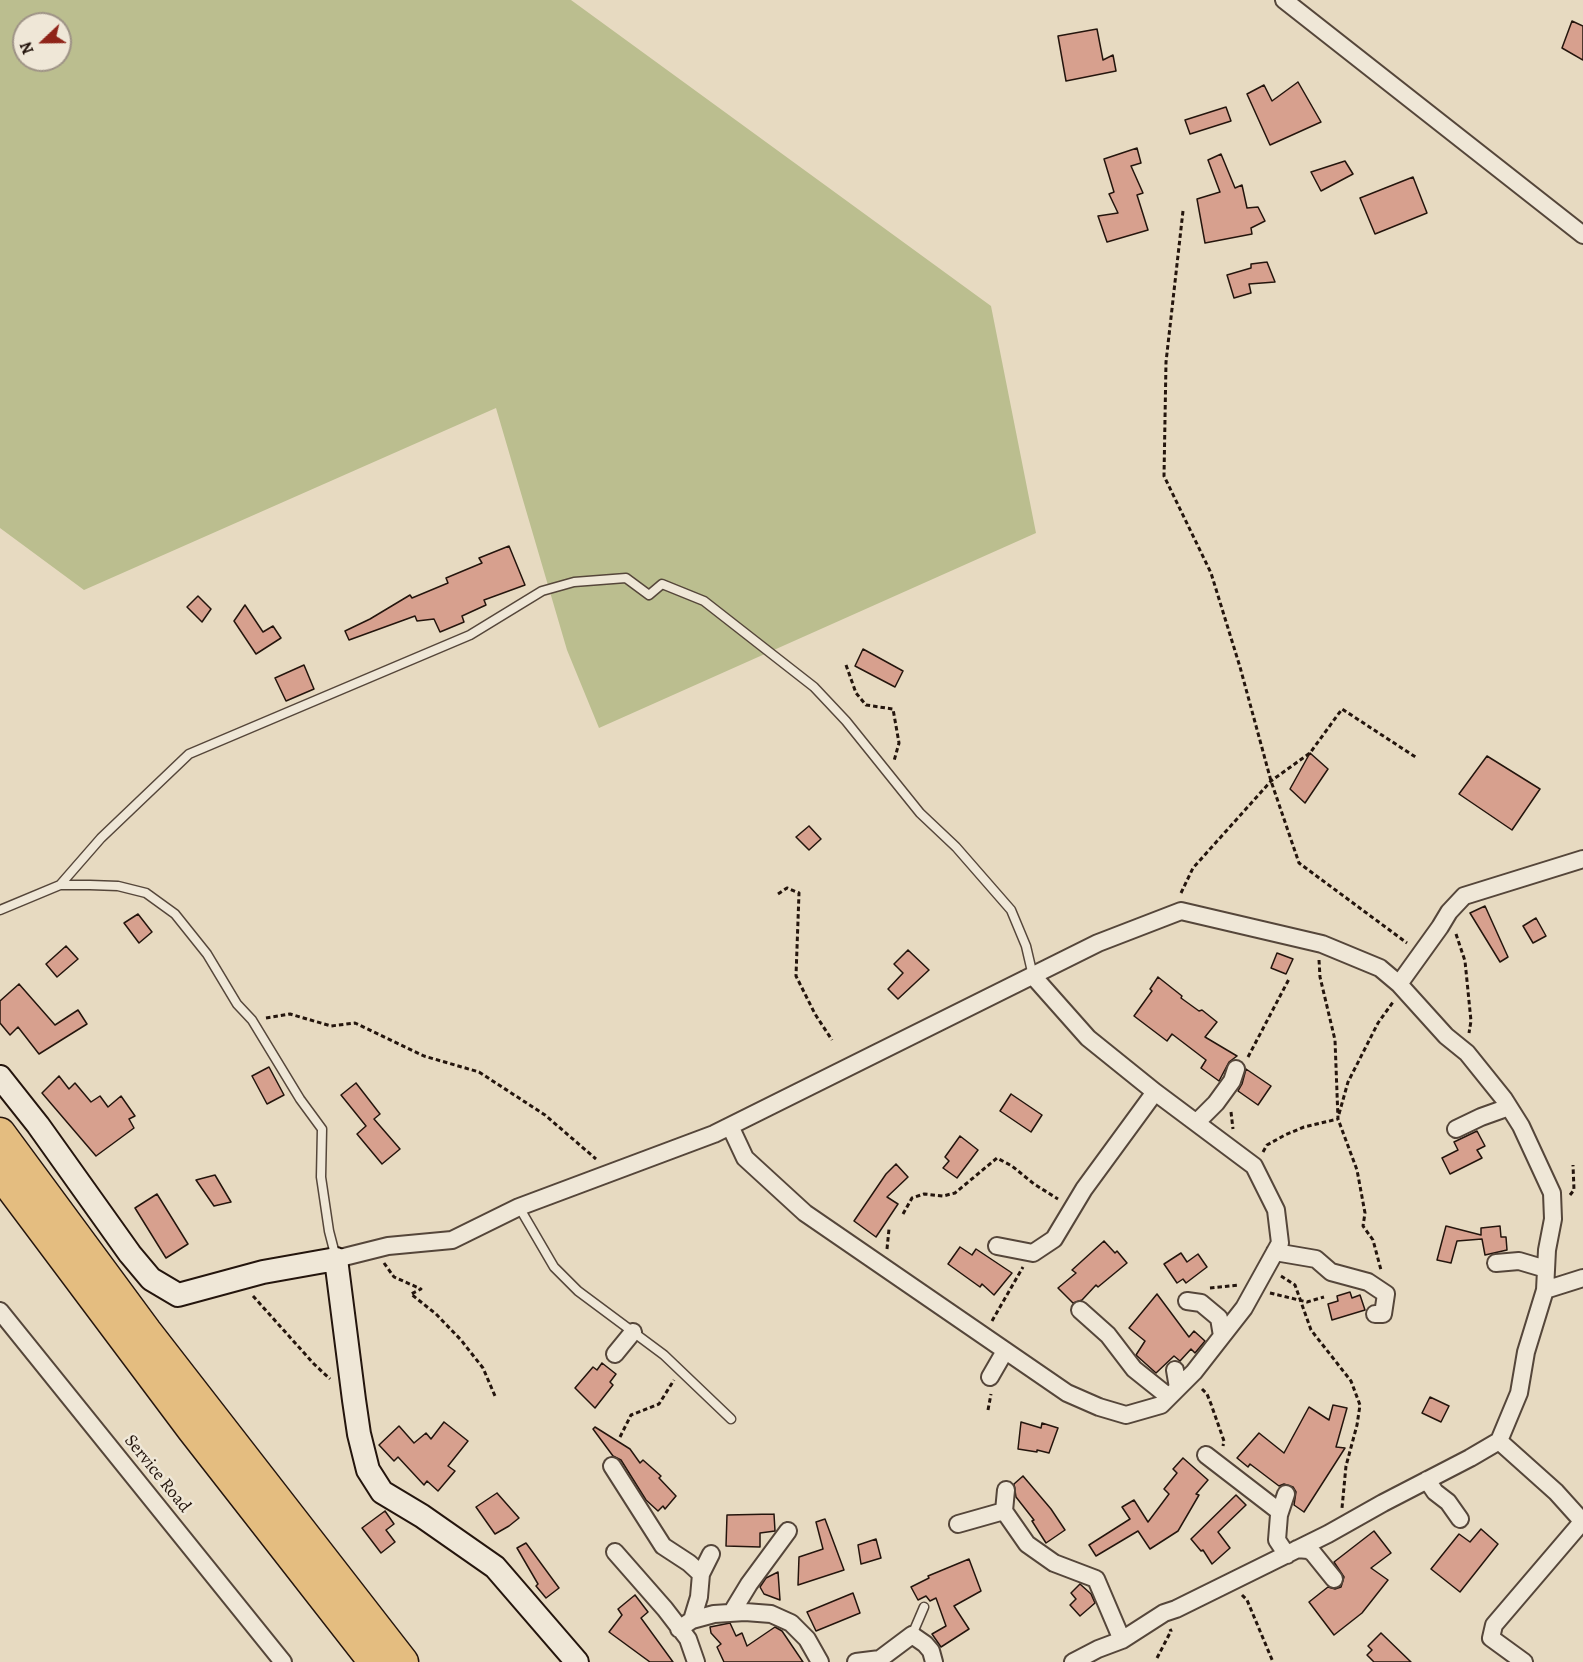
<!DOCTYPE html>
<html>
<head>
<meta charset="utf-8">
<style>
	body { margin:0 }
	#map { position:relative; width:1583px; height:1662px; overflow:hidden; background:#e7dac1; font-family:Alegreya,serif }
	canvas { display:block }
	.north { position:absolute; left:12px; top:12px; width:60px; height:60px; box-sizing:border-box; background:#efe7d7; border:2px solid #9e9386; border-radius:50%; rotate:248deg; font-size:16px; font-weight:700; line-height:24px; text-align:center; color:#24150d }
	.north::after { content:''; display:block; margin:auto; width:21px; height:27px; background:#8f2418; clip-path:polygon(50% 0,100% 100%,50% 72%,0 100%) }
</style>
</head>
<body>
<div id="map">
<canvas width="1583" height="1662"></canvas>
<div class="north">N</div>
</div>
<script>
const context = document.querySelector('canvas').getContext('2d');
context.lineJoin = 'round';
function fill(path, color) { context.fillStyle = color; context.fill(path, 'evenodd'); }
const poly = rows => new Path2D(rows.map(r => 'M' + r).join(''));
function strokePath(path, color, width, dash) { context.strokeStyle = color; context.lineWidth = width; context.lineCap = dash ? 'butt' : 'round'; context.setLineDash(dash || []); context.stroke(path); }
function label(font, color, halo, rows, align = 'center') {
  context.font = font + ' Alegreya,serif'; context.lineWidth = 5; context.setLineDash([]); context.textBaseline = 'middle'; context.strokeStyle = halo; context.fillStyle = color; for (const [text, x, y, turn = 0] of rows) {
    context.save(); context.translate(x, y); context.rotate((+turn || 0) * Math.PI / 180); context.textAlign = isNaN(turn) ? turn : align; if (halo) context.strokeText(text, 0, 0); context.fillText(text, 0, 0); context.restore();
  }
}
const green = poly([
	[0,0,571,0,991,306,1036,533,599,728,567,650,496,408,84,590,0,528],
	[24,24,60,24,60,60,24,60]
]);
const building = poly([
	[1572,21,1583,26,1583,60,1562,48,1572,21],
	[1097,29,1103,60,1113,55,1116,71,1066,81,1058,36,1097,29],
	[1298,82,1321,122,1270,145,1247,94,1264,85,1272,101,1298,82],
	[1226,107,1231,121,1190,134,1185,120,1226,107],
	[1137,148,1141,163,1131,166,1143,193,1137,195,1148,230,1107,242,1098,216,1118,213,1109,194,1114,192,1104,159,1137,148],
	[1221,154,1235,188,1242,185,1247,208,1258,207,1265,221,1251,228,1252,234,1205,243,1197,199,1220,192,1208,160,1221,154],
	[1345,161,1353,174,1321,191,1311,172,1345,161],
	[1413,177,1427,213,1375,234,1360,198,1413,177],
	[1267,262,1275,282,1249,284,1251,293,1234,298,1227,275,1251,268,1251,264,1267,262],
	[509,546,525,585,484,600,486,605,462,616,464,622,440,632,434,619,417,621,415,616,349,640,345,631,370,619,410,595,412,598,448,583,446,578,482,563,479,558,509,546],
	[198,596,211,609,202,622,187,607,198,596],
	[245,605,263,632,273,626,281,638,256,654,234,621,245,605],
	[863,649,903,671,895,687,855,666,863,649],
	[304,665,314,689,286,701,275,678,304,665],
	[1310,753,1328,769,1305,803,1290,789,1310,753],
	[1487,756,1540,789,1512,830,1459,794,1487,756],
	[809,826,821,839,809,850,796,837,809,826],
	[1485,906,1508,957,1500,962,1470,913,1485,906],
	[138,914,152,932,139,943,124,923,138,914],
	[1536,918,1546,936,1533,943,1523,926,1536,918],
	[66,946,78,959,57,977,46,964,66,946],
	[908,950,929,970,898,999,888,989,903,973,894,964,908,950],
	[1277,953,1293,959,1286,974,1271,968,1277,953],
	[1158,977,1182,996,1181,998,1199,1011,1202,1010,1217,1022,1205,1037,1237,1056,1229,1062,1219,1081,1201,1068,1206,1060,1172,1034,1167,1041,1134,1016,1152,991,1150,989,1158,977],
	[19,984,55,1025,78,1010,87,1024,39,1054,18,1027,10,1035,0,1023,0,1001,19,984],
	[269,1067,284,1095,267,1104,252,1076,269,1067],
	[1246,1069,1271,1086,1258,1105,1238,1091,1242,1084,1246,1069],
	[59,1076,69,1089,75,1083,91,1102,100,1096,108,1107,121,1096,135,1116,129,1119,134,1128,96,1156,42,1093,59,1076],
	[356,1083,380,1114,374,1119,400,1149,382,1164,357,1134,366,1126,341,1095,356,1083],
	[1011,1094,1042,1115,1031,1132,1000,1111,1011,1094],
	[1477,1131,1485,1146,1477,1150,1482,1158,1450,1174,1442,1158,1458,1150,1454,1142,1477,1131],
	[960,1136,978,1150,957,1178,943,1168,949,1161,945,1157,960,1136],
	[896,1164,908,1177,887,1197,898,1204,876,1237,854,1221,886,1174,896,1164],
	[215,1175,231,1202,214,1206,196,1180,215,1175],
	[157,1194,188,1244,166,1258,135,1208,157,1194],
	[1446,1226,1481,1235,1481,1228,1500,1226,1501,1237,1506,1237,1507,1250,1485,1255,1482,1239,1457,1241,1451,1263,1437,1260,1446,1226],
	[1104,1241,1115,1253,1117,1251,1127,1263,1098,1287,1096,1285,1082,1300,1073,1303,1058,1288,1076,1273,1072,1270,1104,1241],
	[960,1247,972,1255,976,1249,1012,1273,994,1295,982,1284,980,1287,948,1264,960,1247],
	[1181,1253,1187,1262,1198,1254,1207,1267,1186,1283,1183,1279,1177,1283,1164,1264,1181,1253],
	[1350,1292,1352,1298,1360,1295,1365,1310,1332,1320,1328,1304,1338,1301,1337,1296,1350,1292],
	[1157,1294,1189,1337,1194,1331,1205,1341,1195,1353,1191,1349,1180,1361,1174,1356,1156,1373,1136,1355,1145,1341,1129,1328,1157,1294],
	[602,1363,616,1374,610,1382,613,1385,595,1408,575,1388,593,1367,597,1370,602,1363],
	[1430,1397,1449,1406,1441,1422,1422,1413,1430,1397],
	[1333,1405,1347,1408,1336,1447,1345,1448,1304,1512,1294,1505,1296,1492,1293,1487,1284,1484,1279,1486,1250,1464,1248,1467,1237,1458,1259,1433,1284,1453,1309,1407,1329,1420,1333,1405],
	[444,1422,468,1441,448,1466,455,1471,438,1491,427,1481,424,1485,398,1457,394,1461,379,1445,399,1426,414,1443,426,1433,431,1439,444,1422],
	[1021,1422,1041,1428,1042,1423,1058,1428,1049,1453,1037,1450,1037,1452,1018,1449,1021,1422],
	[595,1427,630,1449,640,1463,643,1460,661,1476,659,1478,676,1496,665,1509,663,1506,658,1511,646,1500,621,1460,613,1456,593,1429,595,1427],
	[1183,1458,1208,1480,1196,1494,1199,1495,1178,1531,1150,1549,1138,1531,1096,1556,1089,1545,1130,1519,1122,1507,1134,1500,1148,1522,1169,1494,1164,1489,1177,1473,1173,1469,1183,1458],
	[1023,1476,1051,1509,1065,1530,1046,1543,1032,1521,1034,1520,1016,1497,1014,1484,1023,1476],
	[497,1493,519,1518,509,1526,495,1534,476,1507,497,1493],
	[1236,1495,1246,1505,1218,1532,1230,1548,1212,1564,1203,1550,1201,1551,1191,1539,1236,1495],
	[385,1511,394,1524,386,1530,395,1542,381,1553,362,1528,385,1511],
	[774,1514,775,1531,760,1533,760,1547,726,1546,727,1515,774,1514],
	[825,1519,844,1570,798,1585,799,1557,823,1549,816,1522,825,1519],
	[1481,1529,1498,1544,1460,1592,1431,1569,1459,1534,1470,1542,1481,1529],
	[1374,1531,1391,1553,1371,1568,1388,1580,1362,1613,1334,1635,1309,1602,1328,1587,1335,1589,1341,1587,1344,1577,1334,1562,1374,1531],
	[876,1539,881,1558,861,1564,858,1545,876,1539],
	[526,1543,559,1588,546,1598,536,1586,538,1584,517,1548,526,1543],
	[969,1559,981,1591,954,1606,969,1629,941,1647,932,1634,946,1626,936,1598,930,1601,926,1596,918,1600,911,1587,929,1578,928,1576,969,1559],
	[778,1572,780,1600,764,1594,760,1587,766,1578,778,1572],
	[1080,1584,1091,1594,1095,1603,1080,1616,1070,1605,1076,1599,1071,1593,1080,1584],
	[853,1593,860,1613,816,1631,807,1612,853,1593],
	[635,1595,648,1612,641,1618,673,1662,650,1662,609,1632,622,1615,618,1609,635,1595],
	[730,1623,736,1636,742,1633,747,1646,775,1627,782,1631,803,1662,724,1662,717,1647,721,1644,711,1633,710,1627,730,1623],
	[1381,1633,1411,1662,1374,1662,1367,1655,1372,1650,1368,1646,1381,1633]
]);
const path = poly([
	[1183,211,1166,362,1164,476,1211,573,1240,667,1271,781,1299,863,1407,943],
	[846,665,856,693,866,705,893,709,899,743,894,761],
	[1181,893,1193,868,1271,781,1310,753,1342,709,1417,758],
	[778,894,787,888,799,893,796,976,815,1014,832,1040],
	[1456,934,1465,961,1471,1021,1469,1033],
	[1319,960,1320,977,1335,1040,1338,1119,1357,1170,1365,1213,1363,1226,1373,1240,1381,1270],
	[266,1018,290,1014,331,1026,355,1023,424,1056,479,1072,545,1115,596,1159],
	[1248,1057,1289,979],
	[1231,1112,1233,1129],
	[1339,1114,1348,1082,1378,1023,1393,1002],
	[1263,1152,1267,1145,1285,1135,1304,1127,1338,1119],
	[1570,1195,1574,1190,1573,1165],
	[903,1214,912,1198,924,1194,943,1196,955,1193,997,1158,1012,1166,1034,1184,1058,1199],
	[887,1249,889,1229],
	[384,1263,394,1277,421,1289,411,1294,436,1314,461,1340,483,1368,495,1396],
	[1281,1276,1295,1285,1311,1330,1351,1381,1360,1405,1357,1425,1346,1466,1342,1508],
	[1210,1288,1239,1285],
	[1270,1293,1307,1302,1324,1297],
	[253,1296,314,1364,330,1379],
	[992,1321,1023,1267],
	[1202,1389,1207,1394,1211,1404,1224,1441,1223,1446],
	[988,1410,991,1394],
	[620,1437,631,1415,659,1404,674,1380],
	[1242,1595,1247,1600,1273,1662],
	[1157,1658,1171,1631,1170,1629]
]);
const lane = poly([
	[60,885,101,838,189,754,470,635,542,591,574,582,626,578,649,595,662,584,704,601,814,687,846,721,920,813,956,847,1011,910,1026,946,1033,976],
	[0,910,60,885,90,885,118,886,146,893,175,914,207,954,237,1004,252,1020,300,1099,322,1129,321,1177,329,1231,336,1258],
	[519,1207,554,1267,578,1291,664,1355,731,1419],
	[912,1635,924,1607]
]);
const street = poly([
	[1284,0,1583,235],
	[1399,984,1440,927,1449,912,1464,896,1583,859],
	[1197,1122,1216,1103,1232,1081,1236,1069],
	[730,1126,745,1158,805,1213,1067,1393,1099,1407,1126,1415,1161,1405,1194,1372,1244,1308,1280,1243,1276,1210,1254,1166,1155,1092,1088,1038,1033,976],
	[1456,1129,1481,1117,1509,1107],
	[997,1246,1033,1253,1054,1239,1084,1189,1155,1092],
	[1275,1252,1316,1259,1331,1272,1368,1282,1386,1294,1383,1314,1375,1314],
	[336,1259,388,1246,452,1240,519,1207,714,1134,1098,943,1181,911,1322,944,1380,968,1399,984,1446,1036,1467,1053,1504,1099,1521,1126,1552,1193,1553,1219,1547,1250,1545,1290,1526,1352,1519,1393,1499,1441,1470,1458,1383,1503,1328,1534,1176,1609,1164,1613,1122,1640,1098,1649,1073,1662],
	[1496,1263,1519,1261,1546,1269],
	[1545,1290,1583,1278],
	[1187,1301,1201,1303,1219,1318,1222,1336],
	[1080,1310,1108,1335,1134,1369,1169,1397],
	[0,1311,283,1662],
	[615,1354,633,1332],
	[1175,1370,1178,1388],
	[990,1377,1005,1351],
	[1499,1441,1556,1492,1583,1522],
	[1206,1455,1280,1512],
	[612,1466,663,1546,689,1563,701,1574],
	[1427,1480,1435,1492,1448,1502,1460,1519],
	[1286,1494,1279,1515,1277,1540,1287,1555],
	[1004,1511,1006,1490],
	[958,1524,1004,1511,1027,1544,1054,1563,1096,1579,1122,1640],
	[1297,1549,1308,1550,1313,1553,1334,1579],
	[615,1552,665,1609,688,1639,696,1662],
	[732,1612,749,1584,788,1531],
	[692,1620,699,1597,701,1574,711,1554],
	[679,1629,692,1620,714,1614,745,1612,771,1614,791,1623,807,1639,820,1662],
	[856,1662,880,1659,912,1635,925,1644,931,1651,934,1662],
	[1524,1662,1491,1638,1494,1625,1582,1522]
]);
const secondary = poly([
	[0,1077,38,1125,130,1254,151,1279,178,1295,263,1272,336,1259,354,1400,359,1434,368,1470,382,1492,422,1516,495,1567,577,1662]
]);
const highway = poly([
	[0,1133,146,1331,403,1662],
	[0,1173,192,1429,374,1662]
]);
const streetNames = [
	["Service Road",157,1474,51]
];
fill(green, '#bbbe8f');
fill(building, '#d7a08e');
strokePath(building, '#24150d', 1.5);
strokePath(lane, '#55463a', 11);
strokePath(street, '#55463a', 20);
strokePath(secondary, '#24150d', 26);
strokePath(highway, '#24150d', 33);
strokePath(path, '#24150d', 3, [4.5, 3]);
strokePath(lane, '#efe7d7', 8);
strokePath(street, '#efe7d7', 16);
strokePath(secondary, '#efe7d7', 22);
strokePath(highway, '#e4bd80', 30);
label('18px', '#24150d', '#efe7d7', streetNames);
</script>
</body>
</html>
